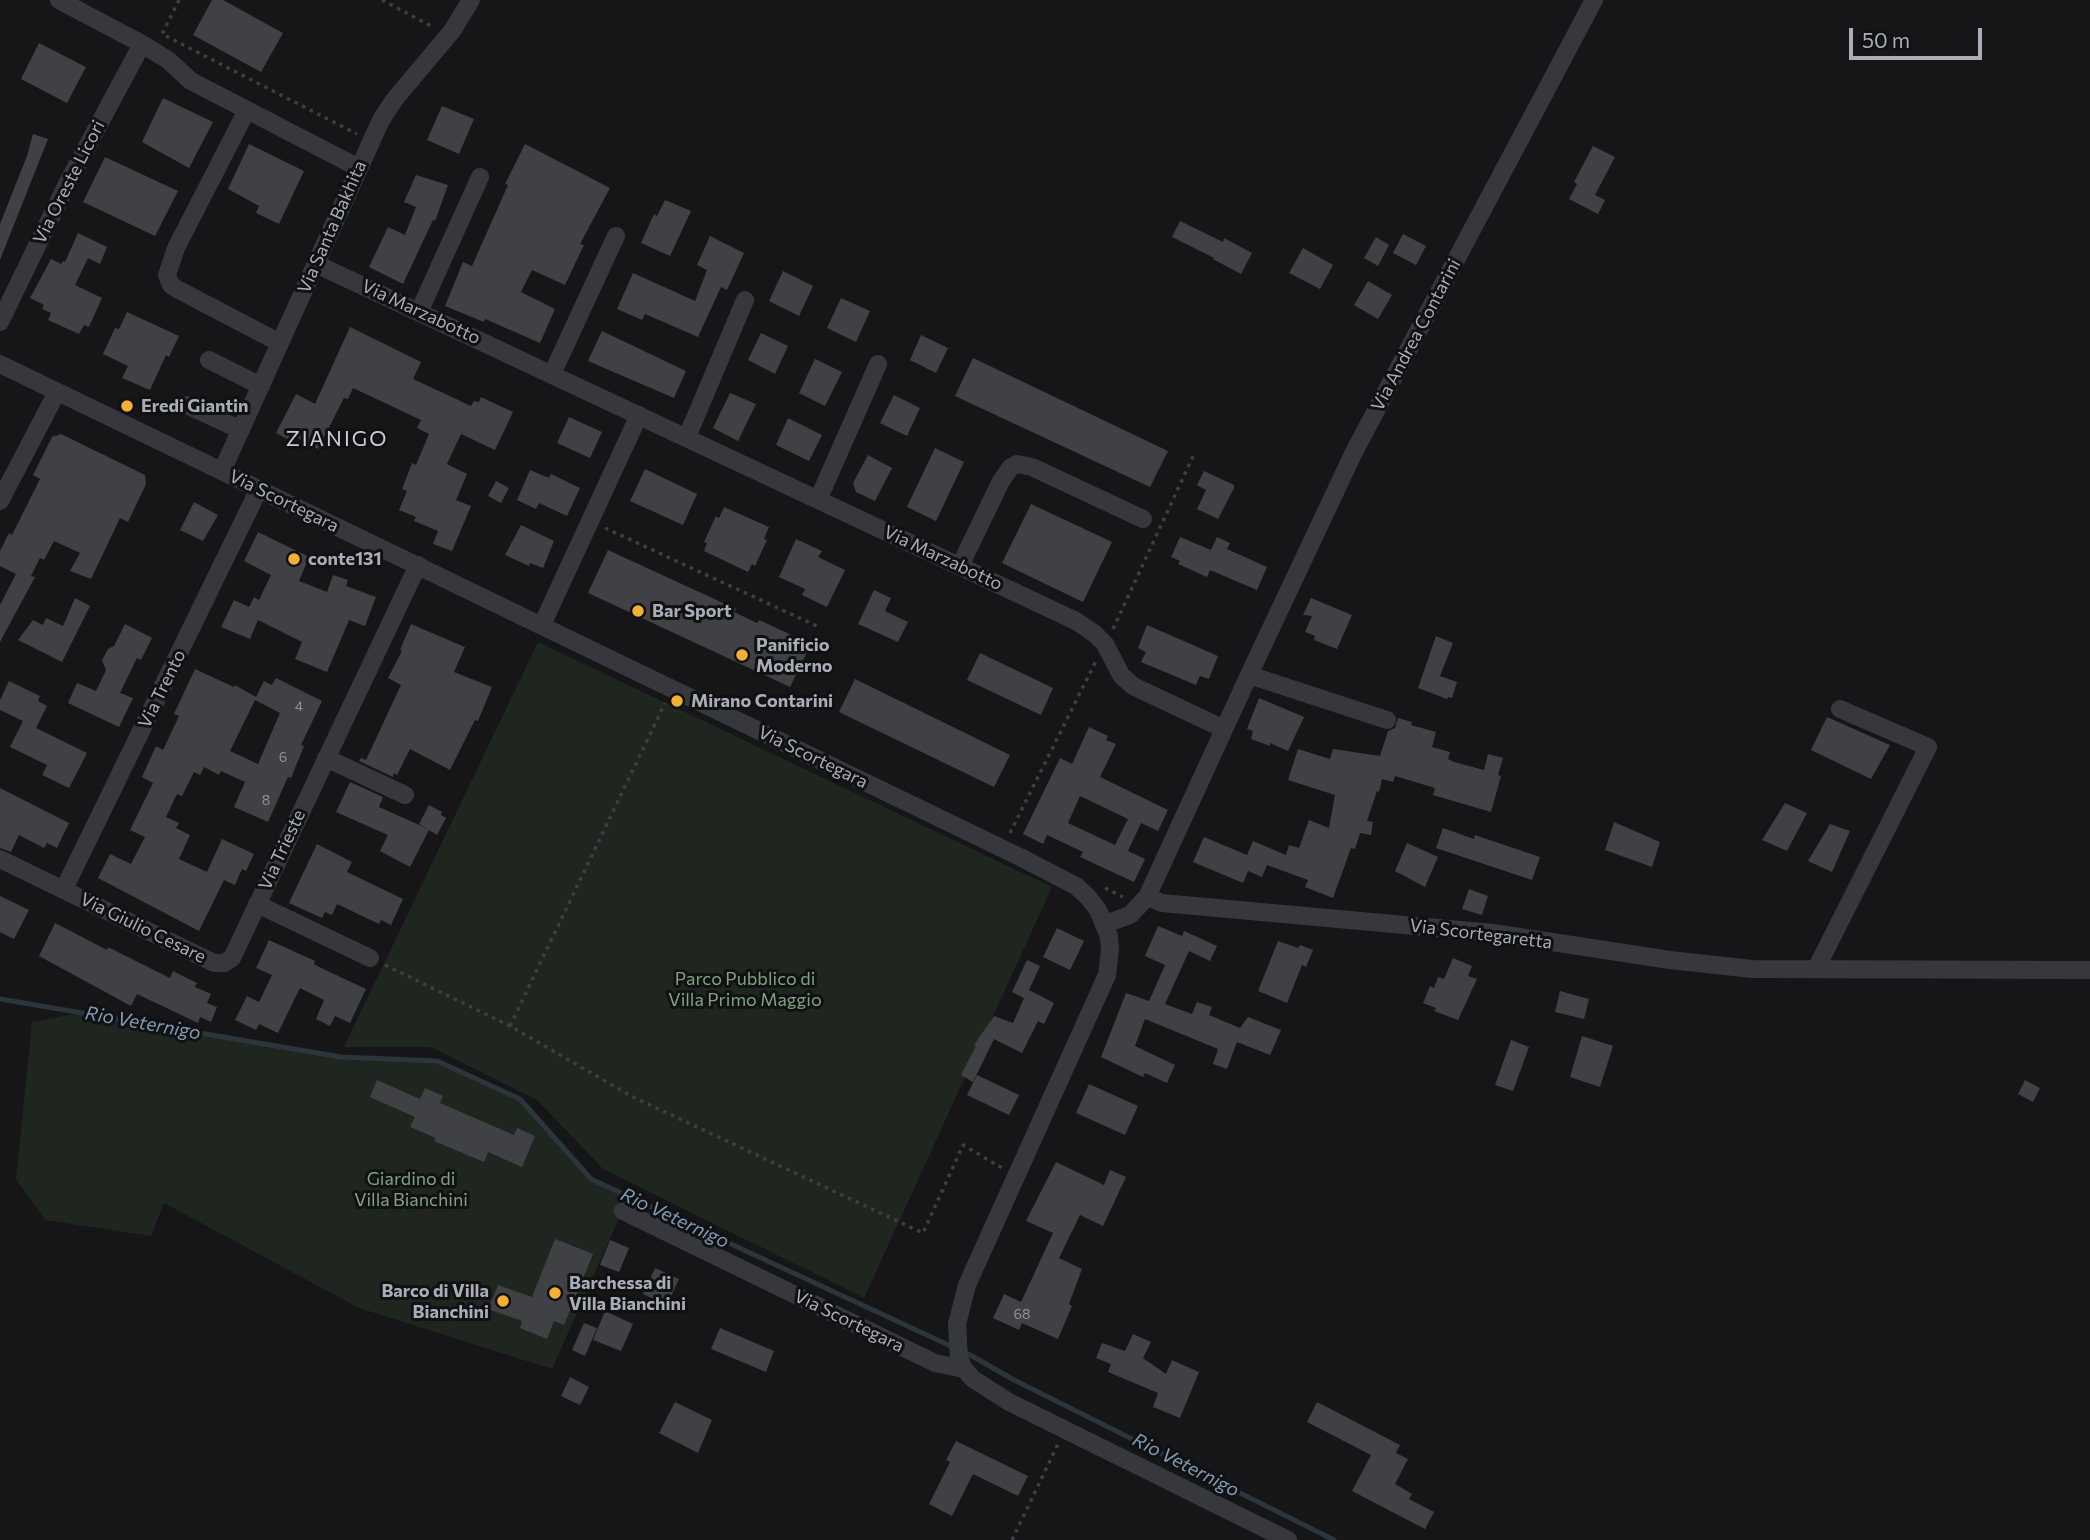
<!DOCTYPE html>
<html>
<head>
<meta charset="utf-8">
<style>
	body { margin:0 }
	#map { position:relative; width:2090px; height:1540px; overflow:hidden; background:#161618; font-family:Commissioner,sans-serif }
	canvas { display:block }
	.scale { position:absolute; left:1849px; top:28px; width:133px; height:32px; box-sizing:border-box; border:4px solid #a8adb8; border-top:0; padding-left:9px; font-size:21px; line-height:24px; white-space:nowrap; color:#a8adb8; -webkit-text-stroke:5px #111113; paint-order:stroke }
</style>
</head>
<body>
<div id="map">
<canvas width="2090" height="1540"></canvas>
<div class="scale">50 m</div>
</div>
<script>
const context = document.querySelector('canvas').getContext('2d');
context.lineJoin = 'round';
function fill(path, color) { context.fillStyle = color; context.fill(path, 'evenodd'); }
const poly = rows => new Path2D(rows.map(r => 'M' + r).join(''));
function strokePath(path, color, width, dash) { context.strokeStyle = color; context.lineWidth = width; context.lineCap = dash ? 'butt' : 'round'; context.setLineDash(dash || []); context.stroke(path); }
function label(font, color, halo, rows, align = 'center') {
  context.font = font + ' Commissioner,sans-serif'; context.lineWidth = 6; context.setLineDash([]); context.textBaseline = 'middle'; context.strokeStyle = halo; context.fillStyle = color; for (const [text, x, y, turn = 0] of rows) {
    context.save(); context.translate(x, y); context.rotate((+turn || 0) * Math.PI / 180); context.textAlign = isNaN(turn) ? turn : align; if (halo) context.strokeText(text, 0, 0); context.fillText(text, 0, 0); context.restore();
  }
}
const green = poly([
	[538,642,1052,887,864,1298,603,1169,537,1100,431,1047,344,1047],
	[80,1013,341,1057,437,1061,520,1099,591,1179,628,1198,552,1369,359,1308,164,1203,151,1236,45,1220,16,1179,32,1022]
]);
const stream = poly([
	[0,999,341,1057,437,1061,520,1099,591,1179,972,1356,1014,1380,1334,1540]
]);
const building = poly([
	[212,0,223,0,283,33,261,72,193,35],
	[39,43,86,67,67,103,21,79],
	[163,98,213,122,189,168,142,142],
	[442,106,474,119,459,154,427,140],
	[33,134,48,139,0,260,0,224,27,156],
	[249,144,304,171,279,224,256,213,259,206,228,189],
	[525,144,610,188,580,244,584,245,565,285,532,270,521,292,555,309,540,343,485,319,484,322,445,306,463,262,472,266,508,185,505,184],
	[1593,146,1615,157,1595,195,1605,200,1598,214,1569,199,1577,184,1574,182],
	[105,157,178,191,155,236,83,202],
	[416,175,448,185,435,221,433,220,403,284,369,267,388,227,405,235,416,207,404,202],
	[665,200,691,211,670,256,641,243,654,214,657,216],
	[1180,221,1223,242,1224,238,1252,253,1241,274,1213,259,1214,258,1172,237],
	[78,233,107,247,100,264,88,258,75,285,102,298,89,327,84,325,79,334,48,320,51,313,42,309,44,305,30,298,51,259,61,264,63,261,65,262],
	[1403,234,1426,246,1416,265,1393,253],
	[710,236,744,253,727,290,721,287,698,337,645,314,642,320,617,309,633,273,695,301,707,270,697,265],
	[1376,237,1389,245,1378,266,1364,258],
	[1303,248,1333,265,1320,289,1289,273],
	[783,271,813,286,799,316,769,301],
	[1368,281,1392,295,1378,319,1354,305],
	[841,298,870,311,856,342,827,328],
	[127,312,179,336,169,357,166,355,150,390,122,378,128,366,103,354,115,328,119,329],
	[350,327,421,362,413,379,471,406,474,401,479,402,481,397,513,412,495,450,461,434,447,464,467,474,456,500,471,506,452,551,433,544,438,531,414,521,416,517,399,510,407,491,402,489,412,463,416,465,429,434,417,428,421,420,353,388,348,399,344,398,318,449,292,435,289,440,276,433,296,394,315,404],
	[602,331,686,371,674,398,588,361],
	[761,333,788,346,775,374,748,360],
	[921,335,948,348,936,373,910,360],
	[973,358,1168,451,1150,487,955,396],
	[815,359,842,372,825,406,799,393],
	[730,393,756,404,738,441,713,428],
	[894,395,920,408,907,436,880,423],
	[569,417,602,432,590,458,557,443],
	[788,418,822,435,809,461,776,445],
	[61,434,145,475,146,484,128,522,120,518,91,579,70,571,80,553,54,541,44,560,40,558,31,576,35,577,0,642,0,605,16,574,0,566,0,551,9,533,12,535,40,479,33,475,52,437],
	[935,448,964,462,936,521,907,507],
	[868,455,892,468,875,501,856,492,853,483],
	[645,469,697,494,683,525,630,501],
	[530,470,549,478,551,474,580,488,567,516,539,503,536,509,517,500],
	[1204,471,1234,485,1234,488,1218,519,1197,509,1206,490,1197,485],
	[496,481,509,488,501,503,488,496],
	[194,502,218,515,203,541,180,530],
	[1031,504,1112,542,1083,602,1002,563],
	[724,507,769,527,764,539,767,540,755,566,752,564,748,572,704,551,707,543,704,542,716,516,719,518],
	[521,525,554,541,543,568,530,563,529,566,505,555],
	[258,532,309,557,299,581,327,592,333,575,348,580,346,586,376,597,365,626,349,620,327,672,295,659,302,642,258,620,250,639,221,627,234,600,249,607,254,597,259,600,271,575,244,561],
	[1180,537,1211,550,1217,537,1230,543,1227,549,1267,567,1257,590,1210,570,1207,577,1178,564,1180,561,1171,557],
	[796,539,822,551,818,557,845,570,827,607,802,595,805,589,779,577],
	[608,550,736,609,734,612,757,623,759,620,811,644,790,687,588,593],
	[874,590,891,598,885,611,908,622,898,642,858,624],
	[75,598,90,606,62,662,18,640,33,620,43,625,46,618,63,626],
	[1311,598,1352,615,1337,649,1314,640,1315,636,1305,632,1312,616,1303,615],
	[125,624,152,638,141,660,137,658,120,693,133,698,119,727,68,703,77,683,96,691,106,670,102,660,108,649,114,646],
	[411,624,465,647,454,672,492,687,478,721,475,720,450,770,410,749,397,775,394,773,393,777,359,761,361,758,366,760,401,685,388,678,402,651,400,650],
	[1147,625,1218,656,1209,679,1200,676,1196,685,1141,662,1146,652,1138,648],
	[1436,636,1453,643,1440,676,1457,682,1452,698,1448,697,1447,699,1418,688],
	[980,653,1053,688,1041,715,967,680],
	[195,669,234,687,235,685,256,697,264,681,272,685,276,678,322,701,301,745,304,746,291,778,288,777,268,822,234,807,245,782,221,771,219,775,204,767,200,775,194,772,182,796,177,794,166,817,179,823,176,828,190,835,179,859,207,872,222,839,254,854,246,871,242,869,235,885,224,880,199,931,98,878,110,854,131,864,145,837,130,830,153,783,142,777,156,746,163,750,179,716,174,714],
	[255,700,280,713,258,764,230,751],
	[855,679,1010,755,994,787,839,712],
	[9,681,40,696,38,701,47,706,36,728,87,753,69,788,42,775,47,765,10,747,23,721,0,710,0,700],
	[1259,698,1304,717,1288,751,1270,743,1270,746,1251,739,1253,731,1247,729],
	[1827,717,1890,745,1871,779,1811,750],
	[1398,718,1412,722,1411,725,1436,732,1432,747,1450,752,1448,759,1454,762,1484,770,1488,754,1503,758,1498,775,1501,776,1491,812,1433,795,1435,788,1395,776,1393,782,1382,779,1379,792,1377,791,1367,821,1373,822,1371,835,1360,833,1355,849,1351,848,1333,898,1305,887,1308,880,1267,865,1262,877,1248,871,1243,883,1193,862,1204,837,1247,855,1253,841,1286,855,1289,845,1299,848,1309,820,1329,828,1335,795,1288,780,1298,749,1330,759,1333,749,1380,756,1388,731,1395,728],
	[1089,727,1108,736,1106,740,1116,744,1100,777,1168,810,1158,831,1141,823,1128,851,1145,859,1134,882,1080,857,1083,852,1047,835,1043,844,1023,834,1060,758,1072,764],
	[1080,796,1128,819,1115,845,1068,823],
	[350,782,383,797,379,807,428,829,419,824,429,805,442,812,441,815,446,818,437,835,429,830,410,867,380,851,388,835,336,812],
	[0,788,69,823,57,848,47,843,44,848,19,835,11,852,0,848],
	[1785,803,1807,813,1787,851,1762,840],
	[1614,822,1660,842,1652,867,1605,850],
	[1830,824,1850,831,1832,872,1808,861],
	[1443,828,1474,839,1475,835,1540,857,1532,880,1436,848],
	[1407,843,1438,857,1425,887,1395,871],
	[317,844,352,862,347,872,403,899,391,925,381,920,379,924,337,904,332,915,325,912,322,918,289,903],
	[1469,889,1488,896,1482,915,1462,909],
	[0,896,29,910,14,939,0,932],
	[55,923,107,950,108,947,170,978,173,971,197,983,195,987,211,994,207,1003,217,1007,211,1022,200,1017,198,1023,137,994,131,1006,39,956],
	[1158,926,1182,936,1184,931,1217,946,1210,961,1189,951,1165,1004,1192,1014,1197,1002,1212,1007,1209,1015,1240,1028,1248,1017,1281,1030,1270,1055,1237,1042,1227,1069,1213,1064,1218,1049,1145,1019,1135,1046,1175,1065,1167,1083,1145,1073,1143,1077,1101,1057,1126,993,1149,1001,1165,965,1145,956],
	[1057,928,1084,941,1070,970,1043,957],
	[269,940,315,961,314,964,321,968,366,989,350,1023,335,1016,330,1026,316,1019,324,1000,300,988,278,1033,259,1024,256,1030,235,1020,247,996,259,1002,272,975,256,968],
	[1278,941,1298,948,1300,945,1313,950,1306,967,1302,965,1287,1003,1258,991],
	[1453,958,1472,966,1468,976,1477,979,1458,1020,1434,1011,1436,1008,1423,1003,1430,986,1434,988,1438,977,1444,979],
	[1027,960,1040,966,1029,990,1054,1003,1044,1024,1038,1021,1022,1053,994,1039,973,1082,961,1075,976,1046,974,1045,994,1016,1013,1023,1024,998,1012,992],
	[1560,991,1589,999,1584,1019,1555,1012],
	[1582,1036,1613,1046,1600,1087,1570,1077],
	[1511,1040,1529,1047,1513,1091,1495,1085],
	[977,1075,1019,1095,1009,1115,967,1095],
	[377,1080,420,1099,425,1088,443,1096,440,1103,514,1135,517,1128,535,1136,522,1167,488,1152,484,1162,434,1141,436,1138,410,1127,415,1117,370,1097],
	[2025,1080,2040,1088,2033,1102,2018,1094],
	[1089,1084,1138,1106,1125,1135,1076,1113],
	[1056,1162,1104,1185,1110,1170,1126,1177,1103,1226,1080,1215,1059,1258,1082,1269,1069,1304,1072,1306,1058,1339,1022,1323,1019,1330,993,1318,1004,1294,1021,1302,1053,1233,1026,1221],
	[555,1239,593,1254,564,1325,554,1321,547,1339,520,1328,522,1321,488,1309,498,1285,532,1297],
	[610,1240,629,1248,619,1272,600,1265],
	[655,1268,679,1279,667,1305,643,1294],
	[605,1311,633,1324,621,1351,593,1340],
	[584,1323,597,1328,585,1356,572,1350],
	[720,1328,774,1351,766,1372,711,1349],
	[1133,1334,1151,1342,1143,1358,1166,1374,1172,1360,1199,1372,1180,1418,1153,1407,1158,1393,1108,1372,1111,1364,1096,1358,1102,1343,1125,1351],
	[570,1377,589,1387,580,1405,561,1396],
	[675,1402,712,1420,698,1453,659,1433],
	[1317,1402,1400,1445,1396,1453,1408,1459,1395,1484,1412,1494,1409,1499,1434,1512,1425,1529,1352,1491,1371,1455,1307,1422],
	[956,1441,1028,1476,1018,1496,973,1474,952,1516,929,1504,950,1462,946,1460]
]);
const path = poly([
	[179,0,162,34,357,134],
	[382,0,433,27],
	[605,528,819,627],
	[1113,629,1195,452],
	[1010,833,1096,661],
	[1105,888,1123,897],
	[385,965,510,1026,631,1096,923,1233,963,1145,1002,1168],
	[510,1026,665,703],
	[1012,1540,1058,1444]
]);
const minor = poly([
	[59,0,142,44,168,60,191,81,359,168],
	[247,110,176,248,167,275,171,285,177,289,280,343],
	[316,264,1076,621,1095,634,1105,644,1121,675,1133,686,1224,729],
	[419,312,480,177],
	[0,322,68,182,142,44],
	[209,360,261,386],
	[0,364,1020,857,1076,886,1088,897,1098,910,1109,937,1110,950,1107,975,967,1285,957,1324,959,1358,964,1369,973,1379,1009,1402,1288,1540],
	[552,374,616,236],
	[187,405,241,430],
	[687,437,745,300],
	[222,471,381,120,394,100,452,31,471,0],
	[818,500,878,364],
	[0,501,57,392],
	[960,566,1001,481,1011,467,1017,464,1032,467,1143,519],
	[542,625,639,415],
	[1249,675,1387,720],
	[326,758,405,795],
	[0,859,214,963,224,963,232,958,418,565],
	[64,889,259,489],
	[1147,897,1162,903,1493,933,1670,960,1752,969,2090,970],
	[257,904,370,958],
	[1105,924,1130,915,1147,897,1249,675,1354,452,1594,0],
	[1816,969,1928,747,1840,709],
	[623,1211,935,1363,964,1369]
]);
const markers = [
	[127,406,7,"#f2b134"],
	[294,559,7,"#f2b134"],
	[638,611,7,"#f2b134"],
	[742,655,7,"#f2b134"],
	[677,701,7,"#f2b134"],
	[555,1293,7,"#f2b134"],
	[503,1301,7,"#f2b134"]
];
const numberNames = [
	["4",299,706],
	["6",283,757],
	["8",266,800],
	["68",1022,1314]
];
const streetNames = [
	["Via Oreste Licori",69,182,-63],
	["Via Santa Bakhita",332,227,-66],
	["Via Marzabotto",421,312,25],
	["Via Andrea Contarini",1416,335,-62],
	["Via Scortegara",284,501,26],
	["Via Marzabotto",943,558,25],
	["Via Trento",162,689,-64],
	["Via Scortegara",813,757,26],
	["Via Trieste",282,850,-65],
	["Via Giulio Cesare",143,928,26],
	["Via Scortegaretta",1481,934,7],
	["Via Scortegara",849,1321,26]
];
const poiNames = [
	["Eredi Giantin",141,406],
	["conte131",308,559],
	["Bar Sport",652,611],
	["Panificio",756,645],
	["Moderno",756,666],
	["Mirano Contarini",691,701],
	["Barchessa di",569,1283],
	["Villa Bianchini",569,1304],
	["Barco di Villa",489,1291,"right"],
	["Bianchini",489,1312,"right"]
];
const parkNames = [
	["Parco Pubblico di",745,979],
	["Villa Primo Maggio",745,1000],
	["Giardino di",411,1179],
	["Villa Bianchini",411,1200]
];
const waterNames = [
	["Rio Veternigo",143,1023,10],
	["Rio Veternigo",675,1218,25],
	["Rio Veternigo",1186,1465,27]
];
const quarterNames = [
	["ZIANIGO",337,439]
];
fill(green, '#1e261f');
strokePath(stream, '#2c353c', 5);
fill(building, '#404145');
strokePath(path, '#3d3f44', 3.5, [3.5, 5]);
strokePath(minor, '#37383d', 18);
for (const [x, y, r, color] of markers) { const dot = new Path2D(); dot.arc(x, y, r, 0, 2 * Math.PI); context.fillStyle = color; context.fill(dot); strokePath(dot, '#111113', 2.5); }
label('14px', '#8e929b', null, numberNames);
label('18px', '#a8adb8', '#111113', streetNames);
label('bold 18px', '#a8adb8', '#111113', poiNames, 'left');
label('18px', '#7fa381', '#111113', parkNames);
label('italic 19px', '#7f9bb3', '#111113', waterNames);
context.letterSpacing = '2px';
label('21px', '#c9ccd4', '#111113', quarterNames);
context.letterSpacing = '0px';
</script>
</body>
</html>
